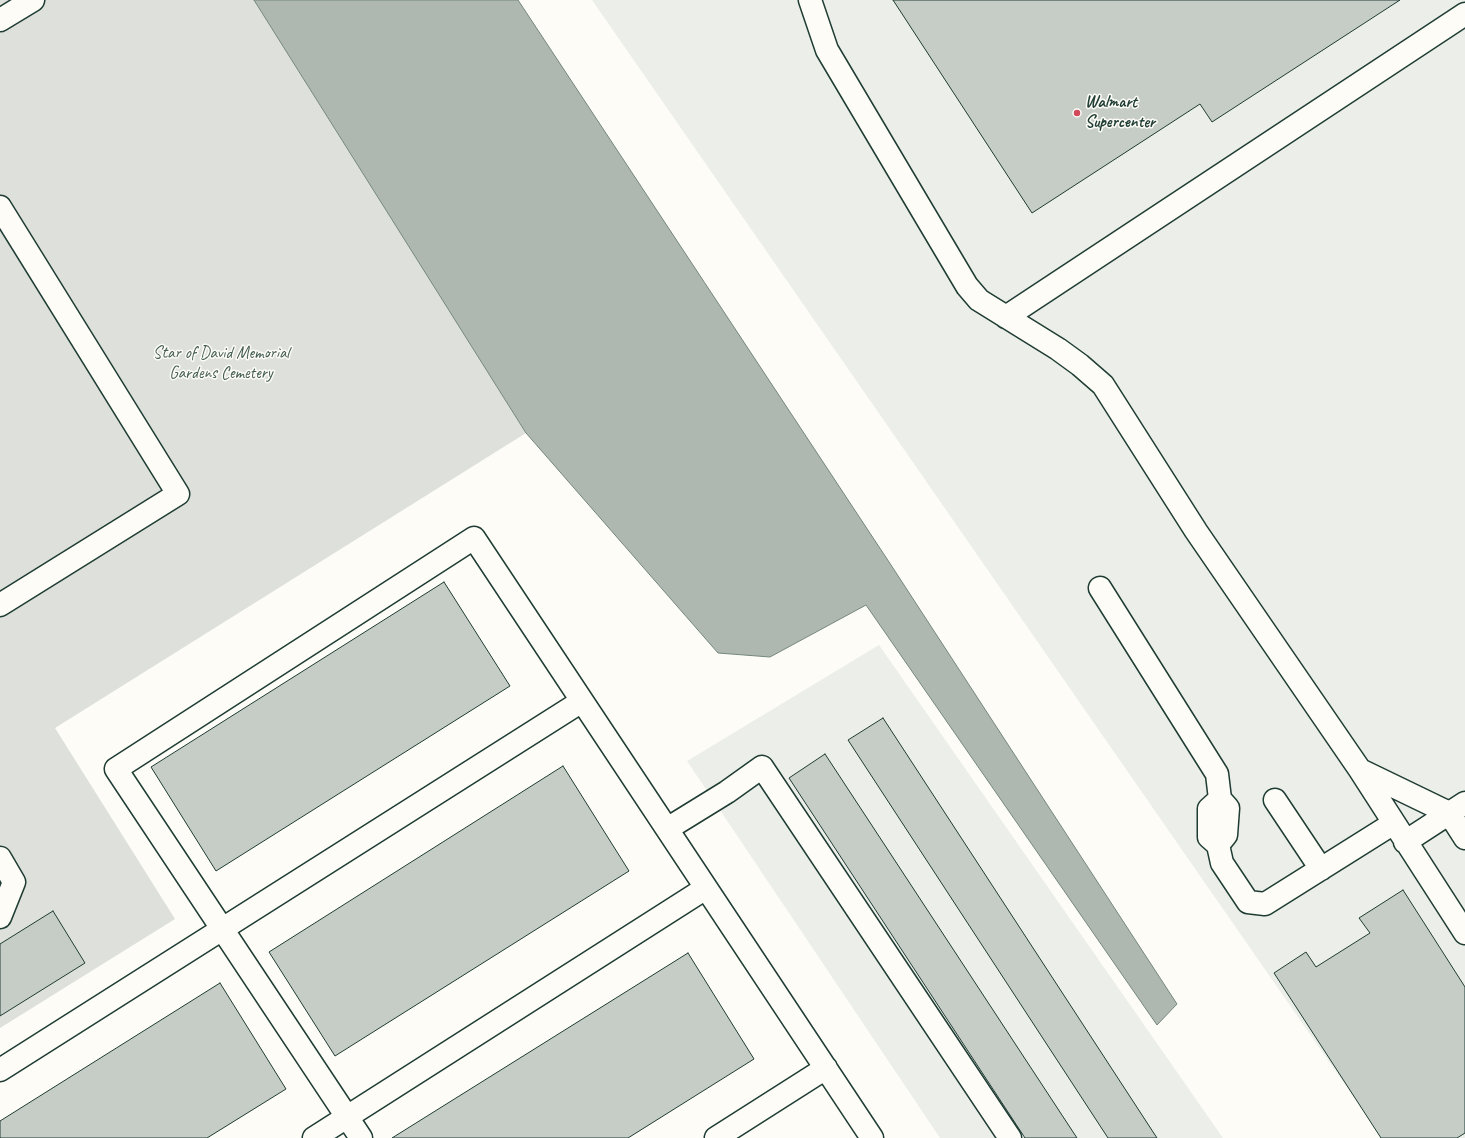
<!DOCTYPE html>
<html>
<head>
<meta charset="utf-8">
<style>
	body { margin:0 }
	canvas { display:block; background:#fdfcf7 }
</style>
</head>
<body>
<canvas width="1465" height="1138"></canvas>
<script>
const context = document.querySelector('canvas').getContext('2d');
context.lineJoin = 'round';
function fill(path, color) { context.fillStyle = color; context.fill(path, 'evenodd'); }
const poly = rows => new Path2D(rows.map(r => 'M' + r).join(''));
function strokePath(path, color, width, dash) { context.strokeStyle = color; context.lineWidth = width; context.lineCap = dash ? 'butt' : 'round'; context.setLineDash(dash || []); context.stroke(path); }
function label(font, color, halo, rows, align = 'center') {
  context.font = font + ' Caveat,sans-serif'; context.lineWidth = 3; context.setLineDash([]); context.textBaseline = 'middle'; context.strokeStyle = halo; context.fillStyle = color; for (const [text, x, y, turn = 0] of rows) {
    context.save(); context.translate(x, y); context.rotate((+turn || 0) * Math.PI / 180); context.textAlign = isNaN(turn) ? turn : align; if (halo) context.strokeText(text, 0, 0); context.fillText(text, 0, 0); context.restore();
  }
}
const built = poly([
	[592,0,1465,0,1465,1138,1382,1138],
	[879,645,1223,1138,940,1138,687,761]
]);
const green = poly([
	[0,0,254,0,526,433,55,728,175,919,0,1028]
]);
const water = poly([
	[254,0,518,0,891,565,1177,1004,1157,1025,866,605,770,657,718,653,526,433,254,0]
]);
const building = poly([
	[893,0,1400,0,1212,122,1200,104,1032,213,893,0],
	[444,582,510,686,216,871,151,767,444,582],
	[883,718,1157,1138,1108,1138,848,740,883,718],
	[825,754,1077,1138,1025,1138,789,778,825,754],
	[563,766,629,871,335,1056,269,952,563,766],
	[1403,890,1465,987,1465,1133,1457,1138,1381,1138,1274,973,1306,952,1316,967,1370,933,1359,918,1403,890],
	[53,911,85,963,0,1016,0,944,53,911],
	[688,953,754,1059,628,1138,392,1138,688,953],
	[220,983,286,1089,207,1138,0,1138,0,1121,220,983]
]);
const minor = poly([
	[810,0,827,50,967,286,979,300,1058,349,1080,365,1103,385,1196,531,1360,770,1465,933],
	[0,20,33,0],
	[0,207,178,494,0,605],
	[1006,317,1465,14],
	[1100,588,1217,774,1220,799,1228,808,1226,835,1218,845],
	[1360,770,1449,813,1465,838],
	[1220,799,1209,809,1209,837,1218,845,1222,863,1248,902,1265,904,1394,823],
	[1275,800,1321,869],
	[667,829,727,792,762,767,1010,1138],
	[1405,842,1465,803],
	[0,858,14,882,0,917],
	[0,1070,582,701],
	[314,1138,706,888],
	[361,1138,116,769,474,538,872,1138],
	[716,1138,826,1068]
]);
const markers = [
	[1077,113,4,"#d1495b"]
];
const poiNames = [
	["Walmart",1085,103],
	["Supercenter",1085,123]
];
const parkNames = [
	["Star of David Memorial",221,354],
	["Gardens Cemetery",221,374]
];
fill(built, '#eceee9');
fill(green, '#dde0db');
fill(water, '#aeb8b1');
strokePath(water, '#75877f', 1);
fill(building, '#c6cdc7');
strokePath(building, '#1f3d34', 1);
strokePath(minor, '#1f3d34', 25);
strokePath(minor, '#fdfcf7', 22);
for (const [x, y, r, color] of markers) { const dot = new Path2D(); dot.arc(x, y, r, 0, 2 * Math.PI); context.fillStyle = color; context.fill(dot); strokePath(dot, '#fdfcf7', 1.5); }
label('bold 17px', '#1f3d34', '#fdfcf7', poiNames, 'left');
label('17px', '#455e55', '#fdfcf7', parkNames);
</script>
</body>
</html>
